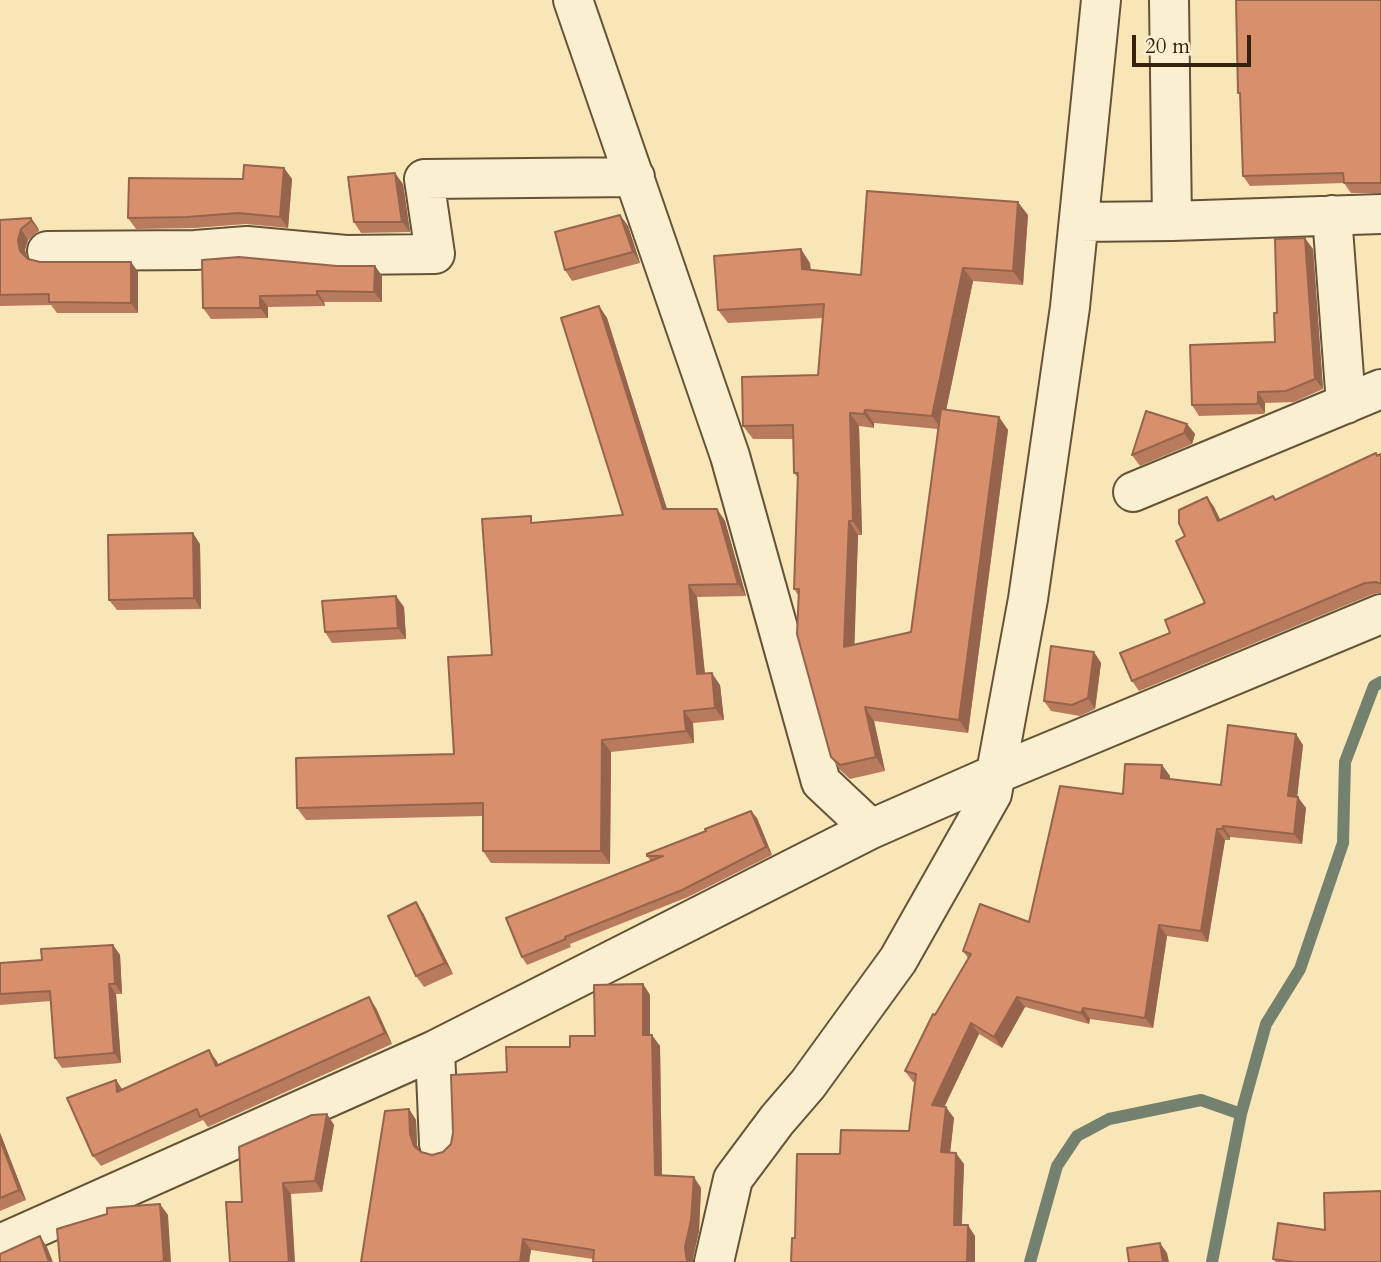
<!DOCTYPE html>
<html>
<head>
<meta charset="utf-8">
<style>
	body { margin:0 }
	#map { position:relative; width:1381px; height:1262px; overflow:hidden; background:#f8e6b7; font-family:Cardo,serif }
	canvas { display:block }
	.scale { position:absolute; left:1132px; top:35px; width:119px; height:32px; box-sizing:border-box; border:4px solid #34220d; border-top:0; padding-left:9px; font-size:21px; line-height:24px; white-space:nowrap; color:#34220d; -webkit-text-stroke:5px #faefd0; paint-order:stroke }
</style>
</head>
<body>
<div id="map">
<canvas width="1381" height="1262"></canvas>
<div class="scale">20 m</div>
</div>
<script>
const context = document.querySelector('canvas').getContext('2d');
context.lineJoin = 'round';
const poly = rows => new Path2D(rows.map(r => 'M' + r).join(''));
function strokePath(path, color, width, dash) { context.strokeStyle = color; context.lineWidth = width; context.lineCap = dash ? 'butt' : 'round'; context.setLineDash(dash || []); context.stroke(path); }
function fill(path, color) { context.fillStyle = color; context.fill(path, 'evenodd'); }
const stream = poly([
	[1030,1262,1057,1166,1077,1136,1109,1119,1201,1100,1241,1114],
	[1212,1262,1241,1114,1266,1024,1300,969,1343,843,1345,762,1374,686,1381,682]
]);
const street = poly([
	[573,0,730,456,821,782,871,829],
	[1169,0,1172,221],
	[1332,215,1346,404],
	[1079,222,1172,221,1381,214],
	[47,251,195,250,247,246,346,255,435,254,424,179,635,177],
	[1133,492,1381,389],
	[435,1050,439,1144],
	[0,1244,435,1050,871,829,996,774,1381,614],
	[714,1262,733,1179,777,1120,808,1084,898,960,992,794,1028,599,1070,307,1101,0]
]);
const wall = poly([
	[1381,0,1381,193,1351,193,1344,183,1250,186,1243,176,1240,95,1238,93],
	[284,168,292,179,288,228,246,224,194,228,136,229,128,218,243,179],
	[403,184,410,232,361,233,354,222],
	[620,215,628,226,640,263,572,281,565,270],
	[1028,215,1023,285,973,281,946,410,999,417,1008,430,968,733,874,721,885,771,850,779,840,770,831,757,798,595,794,589,798,478,794,473,793,439,753,439,743,426,818,375,823,318,728,323,718,310,810,263,811,270,861,275],
	[874,423,938,429,911,632,854,645,858,535,862,535,859,426,874,428],
	[31,218,38,228,39,231,28,240,25,250,28,259,40,262,131,262,138,272,138,313,57,313,51,305,0,306,0,220],
	[1313,249,1323,389,1294,402,1265,403,1265,413,1263,414,1199,416,1192,405,1275,342,1277,313],
	[337,266,375,266,382,276,382,302,324,302,325,306,268,307,268,318,211,319,203,308],
	[599,306,607,318,667,509,717,509,725,521,746,596,697,597,705,673,720,685,724,720,693,723,694,743,611,752,610,864,491,863,483,851,483,816,306,820,297,808,454,754,492,655,536,523,623,515],
	[1187,424,1195,434,1192,444,1140,466,1132,455],
	[1381,454,1381,593,1373,594,1139,691,1132,681,1170,633,1205,603,1207,497,1214,507,1220,520,1273,496,1276,500],
	[200,544,201,609,117,610,109,600],
	[404,607,406,639,332,643,325,632],
	[1094,652,1101,663,1095,709,1080,716,1051,711,1044,701],
	[1303,745,1297,797,1306,808,1302,844,1230,837,1230,840,1225,840,1208,942,1167,936,1153,1028,1090,1019,1089,1024,1025,1007,1002,1048,979,1034,944,1107,954,1118,950,1152,964,1164,962,1225,975,1236,975,1262,791,1262,795,1238,840,1154,909,1131,915,1082,913,1082,905,1071,935,1015,968,958,963,951,1029,922,1123,794,1162,765,1170,776,1169,779,1221,785],
	[757,818,772,855,688,897,570,944,571,947,527,965,522,957,651,861,647,856],
	[423,913,453,974,424,987,416,976],
	[113,945,120,955,122,994,116,994,121,1063,62,1068,55,1058,51,1001,0,1005,0,963,42,960],
	[643,984,650,995,650,1035,660,1046,662,1175,701,1188,699,1231,693,1258,593,1259,531,1250,529,1262,361,1262,409,1109,416,1120,417,1145,419,1151,421,1152,432,1155,443,1152,451,1144,507,1072,570,1047,595,1036],
	[376,1008,392,1044,208,1127,203,1120,101,1166,93,1156,116,1080,122,1089,216,1060,219,1065],
	[327,1114,334,1125,322,1192,291,1194,242,1202],
	[0,1133,26,1200,0,1211],
	[1325,1230,1381,1262,1276,1262,1273,1259]
]);
const shadedWall = poly([
	[284,168,292,179,288,228,280,217],
	[395,173,403,184,410,232,402,222],
	[1018,202,1028,215,1023,285,1013,271],
	[620,215,628,226,640,263,633,252],
	[31,218,38,228,39,231,31,221],
	[21,229,28,240,25,250,28,261,20,251,18,240],
	[1305,238,1313,249,1323,389,1315,379],
	[801,249,810,263,811,283,802,269],
	[131,262,138,272,138,313,131,303],
	[375,266,382,276,382,302,374,292],
	[963,268,973,281,942,430,932,416],
	[317,291,324,302,325,306,317,295],
	[260,296,268,307,268,318,260,308],
	[599,306,607,318,671,522,663,509],
	[1258,392,1265,403,1265,413,1258,403],
	[865,410,874,423,874,428,864,414],
	[850,413,859,426,862,535,853,521],
	[999,417,1008,430,968,733,959,720],
	[1187,424,1195,434,1192,444,1184,433],
	[1207,497,1214,507,1226,531,1218,521],
	[717,509,725,521,746,596,738,584],
	[849,521,858,535,854,661,844,647],
	[193,533,200,544,201,609,194,598],
	[689,585,697,597,706,686,697,674],
	[396,596,404,607,406,639,398,628],
	[1094,652,1101,663,1095,709,1088,698],
	[712,673,720,685,724,720,715,708],
	[865,707,874,721,885,771,876,757],
	[684,711,693,723,694,743,686,731],
	[1296,734,1303,745,1296,807,1288,796],
	[602,740,611,752,610,864,601,851],
	[1162,765,1170,776,1169,789,1161,778],
	[1298,797,1306,808,1302,844,1294,834],
	[751,811,757,818,772,855,766,847],
	[1223,826,1230,837,1230,840,1222,829],
	[1217,829,1225,840,1208,942,1201,931],
	[416,902,423,913,453,974,445,963],
	[1159,925,1167,936,1153,1028,1145,1018],
	[113,945,120,955,122,994,115,984],
	[109,984,116,994,121,1063,114,1053],
	[643,984,650,995,650,1046,643,1035],
	[369,997,376,1008,392,1044,385,1033],
	[1017,997,1025,1007,1002,1048,994,1037],
	[1083,1008,1090,1019,1089,1024,1081,1013],
	[971,1023,979,1034,940,1116,932,1105],
	[652,1035,660,1046,662,1185,655,1175],
	[209,1050,216,1060,224,1077,216,1066],
	[116,1080,123,1091,117,1092],
	[946,1107,954,1118,949,1163,941,1152],
	[409,1109,416,1120,417,1145,421,1156,414,1146,410,1134],
	[327,1114,334,1125,322,1192,315,1181],
	[0,1133,1,1135,26,1200,19,1190,0,1140],
	[956,1153,964,1164,961,1236,954,1225],
	[694,1177,701,1188,699,1231,693,1258,693,1262,687,1262,685,1247],
	[283,1183,291,1194,295,1262,289,1262],
	[160,1204,168,1215,171,1262,165,1262,164,1261],
	[968,1225,975,1236,975,1262,967,1262],
	[40,1236,47,1247,53,1262,49,1262],
	[523,1239,531,1250,529,1262,520,1262],
	[1160,1243,1167,1253,1169,1262,1163,1262]
]);
const building = poly([
	[1236,0,1381,0,1381,183,1344,183,1343,173,1243,176,1240,93,1238,93,1236,0],
	[244,165,284,168,280,217,238,213,187,217,128,218,129,178,243,179,244,165],
	[395,173,402,222,354,222,348,177,395,173],
	[867,191,1018,202,1013,271,963,268,932,416,865,410,864,414,850,413,853,521,849,521,844,647,911,632,941,409,999,417,959,720,865,707,876,757,840,765,831,757,797,634,799,589,794,589,798,473,794,473,793,425,743,426,742,377,818,375,824,304,718,310,714,256,801,249,802,269,861,275,867,191],
	[620,215,633,252,565,270,555,232,620,215],
	[31,218,31,221,21,229,18,240,20,251,28,259,40,262,131,262,131,303,49,302,49,294,0,295,0,220,31,218],
	[1305,238,1315,379,1286,391,1258,392,1258,403,1256,404,1192,405,1190,345,1275,342,1274,313,1277,313,1275,239,1305,238],
	[239,257,337,266,375,266,374,292,317,291,317,295,260,296,260,308,203,308,202,260,239,257],
	[599,306,663,509,717,509,738,584,689,585,697,674,712,673,715,708,684,711,686,731,602,740,601,851,483,851,483,803,297,808,296,758,454,754,448,657,492,655,482,519,531,516,531,523,623,515,561,318,599,306],
	[1146,411,1187,424,1184,433,1132,455,1146,411],
	[1376,453,1377,456,1381,454,1381,584,1376,582,1365,583,1132,681,1120,653,1170,633,1165,620,1205,603,1176,541,1185,536,1179,523,1179,510,1207,497,1218,521,1273,496,1275,500,1376,453],
	[193,533,194,598,109,600,108,535,193,533],
	[396,596,398,628,325,632,322,601,396,596],
	[1051,646,1094,652,1088,698,1072,705,1044,701,1051,646],
	[1228,725,1296,734,1288,796,1298,797,1294,834,1223,826,1222,829,1217,829,1201,931,1159,925,1145,1018,1083,1008,1081,1013,1017,997,994,1037,971,1023,932,1105,946,1107,941,1152,956,1153,954,1225,968,1225,967,1262,791,1262,792,1238,795,1238,797,1154,840,1154,841,1130,909,1131,916,1074,905,1071,933,1014,935,1015,971,954,963,951,980,904,1029,922,1060,786,1123,794,1125,764,1162,765,1161,778,1221,785,1228,725],
	[751,811,766,847,682,890,565,937,566,939,522,957,506,918,663,856,647,856,647,854,706,831,705,829,751,811],
	[416,902,445,963,416,976,388,916,416,902],
	[113,945,115,984,109,984,114,1053,55,1058,50,991,0,994,0,963,42,960,41,949,113,945],
	[643,984,643,1035,652,1035,655,1175,694,1177,691,1220,685,1247,687,1262,593,1262,594,1250,523,1239,520,1262,361,1262,385,1111,409,1109,410,1134,414,1146,421,1152,432,1155,443,1152,451,1144,453,1133,451,1075,507,1072,506,1047,570,1047,570,1036,595,1036,594,985,643,984],
	[369,997,385,1033,200,1117,197,1109,93,1156,67,1098,116,1080,117,1092,209,1050,216,1066,369,997],
	[327,1114,315,1181,283,1183,289,1262,230,1262,226,1202,242,1202,239,1147,312,1115,327,1114],
	[0,1140,19,1190,0,1198,0,1140],
	[1381,1191,1381,1262,1294,1262,1273,1259,1278,1223,1325,1230,1324,1193,1381,1191],
	[160,1204,164,1261,159,1262,60,1262,57,1229,107,1214,107,1208,160,1204],
	[40,1236,49,1262,0,1262,0,1254,40,1236],
	[1160,1243,1163,1262,1129,1262,1127,1248,1160,1243]
]);
strokePath(stream, '#73816e', 12);
strokePath(street, '#655338', 42);
strokePath(street, '#faefd0', 38);
fill(wall, '#b97b5d');
fill(shadedWall, '#96644c');
fill(building, '#d78f6c');
strokePath(building, '#96644c', 2);
</script>
</body>
</html>
